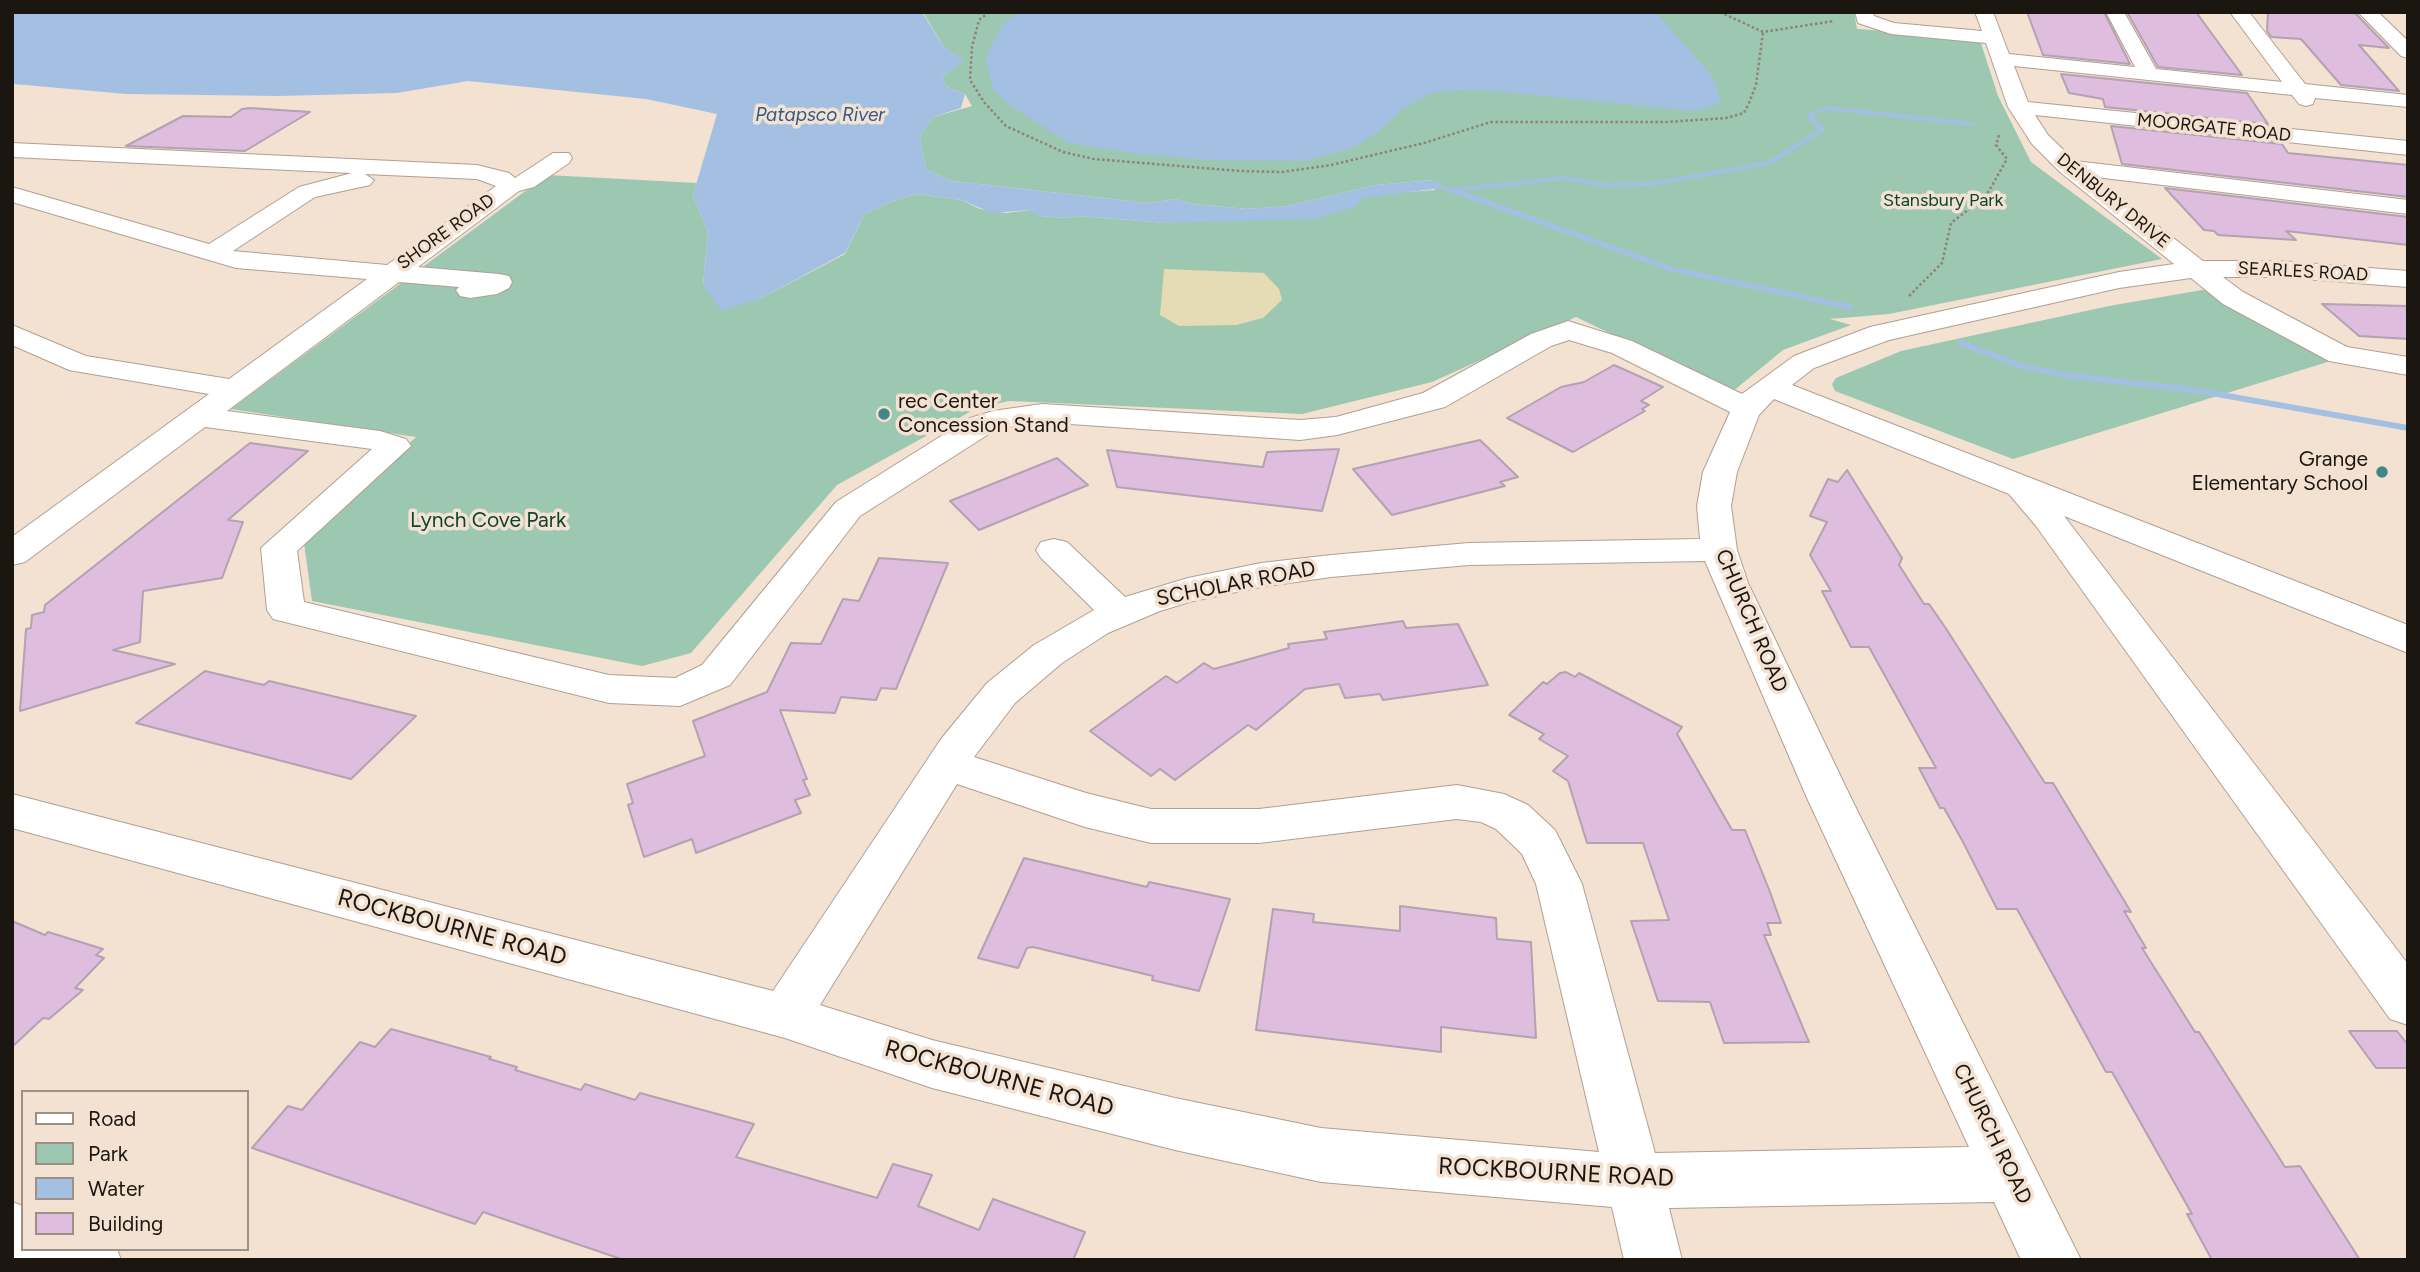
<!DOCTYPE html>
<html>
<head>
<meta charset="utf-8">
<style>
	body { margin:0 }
	#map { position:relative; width:2420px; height:1272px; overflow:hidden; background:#f3e1d2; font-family:Figtree,sans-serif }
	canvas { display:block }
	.frame { position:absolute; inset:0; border:14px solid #1c1610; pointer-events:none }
	.legend { position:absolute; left:21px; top:1090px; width:228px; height:161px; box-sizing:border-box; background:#f3e1d2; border:2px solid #9d9084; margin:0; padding:9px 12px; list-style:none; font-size:21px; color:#1c1610 }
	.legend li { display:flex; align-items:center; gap:14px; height:35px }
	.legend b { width:35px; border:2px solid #9d9084 }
</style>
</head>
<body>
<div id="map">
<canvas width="2420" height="1272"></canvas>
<div class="frame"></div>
<ul class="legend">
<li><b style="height:9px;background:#fff"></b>Road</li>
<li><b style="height:19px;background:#9cc7b1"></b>Park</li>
<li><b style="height:19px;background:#a3c0e2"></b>Water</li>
<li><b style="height:19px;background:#debdde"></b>Building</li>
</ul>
</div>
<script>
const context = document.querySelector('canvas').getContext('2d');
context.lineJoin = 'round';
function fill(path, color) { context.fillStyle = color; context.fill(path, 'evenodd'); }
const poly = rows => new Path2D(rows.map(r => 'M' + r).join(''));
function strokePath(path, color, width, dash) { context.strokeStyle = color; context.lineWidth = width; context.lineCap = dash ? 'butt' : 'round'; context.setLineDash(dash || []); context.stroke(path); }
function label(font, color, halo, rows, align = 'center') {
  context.font = font + ' Figtree,sans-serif'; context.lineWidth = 7; context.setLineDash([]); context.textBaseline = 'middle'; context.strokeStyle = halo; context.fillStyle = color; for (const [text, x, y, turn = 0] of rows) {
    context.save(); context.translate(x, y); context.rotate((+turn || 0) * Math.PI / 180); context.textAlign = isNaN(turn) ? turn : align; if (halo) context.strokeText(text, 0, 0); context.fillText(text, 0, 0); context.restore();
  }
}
const green = poly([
	[923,12,1854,12,1857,29,1979,37,1998,96,2031,162,2162,259,1889,314,1830,319,1851,325,1783,350,1732,392,1576,317,1432,382,1302,414,1009,401,977,408,837,485,691,653,642,666,312,601,304,543,416,437,231,409,547,175,697,183,693,195,708,233,703,284,758,300,845,254,864,215,893,201,917,194,961,200,980,209,1006,213,1030,210,1040,216,1067,218,1079,216,1165,223,1392,193,1435,190,1433,180,1376,185,1287,206,1247,209,1194,204,1176,199,1148,203,953,181,926,170,920,136,933,117,972,106,965,94,947,87,942,76,963,61,944,47],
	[2208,289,2334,360,2013,459,1835,391,1832,384,1836,378,1901,351,2109,306]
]);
const sand = poly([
	[1164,269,1264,273,1279,289,1282,300,1263,318,1236,325,1179,326,1160,315]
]);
const water = poly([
	[12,12,922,12,944,47,964,61,942,76,947,87,965,94,961,108,933,117,920,136,926,170,953,181,1148,203,1176,199,1194,204,1247,209,1287,206,1376,185,1433,180,1441,183,1442,188,1361,198,1357,206,1317,219,1165,223,1079,216,1067,218,1039,216,1030,210,992,213,961,200,917,194,893,201,864,215,845,253,758,300,721,310,703,285,708,233,693,195,717,114,646,99,468,81,397,93,280,96,126,94,14,84],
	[1019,12,1656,12,1713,77,1722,103,1694,111,1496,91,1458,90,1430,93,1401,110,1379,131,1353,148,1303,161,1206,160,1133,153,1069,143,1005,102,993,89,985,59,1003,24]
]);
const stream = poly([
	[1828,106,1972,122,1975,124,1972,126,1828,110,1814,114,1815,119,1826,128,1826,130,1770,165,1651,186,1605,187,1564,180,1463,191,1674,267,1854,305,1854,309,1851,310,1669,271,1438,188,1442,186,1453,188,1564,176,1605,183,1651,182,1768,161,1819,129,1810,121,1807,113,1828,106],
	[1961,340,2024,364,2064,372,2194,387,2408,425,2408,431,2194,393,2064,378,2018,368,1958,345,1958,341,1961,340]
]);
const building = poly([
	[2027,12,2104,12,2130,64,2043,55,2027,12],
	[2127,12,2196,12,2242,75,2158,67,2127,12],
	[2268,12,2354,12,2389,48,2359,45,2399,91,2341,85,2301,39,2271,37,2267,31,2268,12],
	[2061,74,2247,93,2268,124,2105,107,2103,99,2069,93,2061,74],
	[250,108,310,112,245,151,126,146,183,116,231,117,242,109,250,108],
	[2111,126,2282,144,2288,153,2408,165,2408,197,2122,164,2111,126],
	[2165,188,2408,217,2408,245,2286,231,2296,240,2218,235,2214,231,2204,230,2165,188],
	[2322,304,2408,306,2408,339,2359,336,2322,304],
	[1614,365,1663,387,1641,401,1649,405,1642,409,1645,411,1573,452,1507,418,1561,387,1584,382,1614,365],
	[1480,440,1518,477,1500,482,1505,486,1392,515,1353,469,1480,440],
	[250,443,308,451,228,520,243,522,222,578,143,591,140,642,113,650,175,664,20,711,26,629,31,628,32,615,44,612,45,605,250,443],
	[1339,449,1322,511,1117,487,1107,450,1263,467,1267,452,1339,449],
	[1057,458,1088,485,979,530,950,501,1057,458],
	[1847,470,1902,558,1899,565,1924,604,1929,604,1945,627,2045,783,2053,783,2131,912,2124,911,2146,948,2142,948,2195,1032,2199,1032,2285,1167,2300,1166,2360,1260,2212,1260,2187,1214,2192,1214,2112,1072,2106,1072,2017,909,1997,909,1963,842,1944,808,1940,808,1919,768,1936,768,1869,647,1851,647,1822,591,1831,591,1810,555,1827,522,1810,516,1828,479,1838,482,1847,470],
	[879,558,948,563,896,689,881,688,876,700,841,697,835,713,780,710,807,779,803,780,810,795,795,800,801,813,696,853,692,839,644,857,628,805,633,803,627,784,705,756,693,721,767,692,791,643,821,644,843,599,859,601,879,558],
	[1403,621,1406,628,1458,624,1488,685,1383,700,1380,694,1345,698,1339,684,1305,689,1256,730,1248,725,1175,780,1160,769,1151,776,1090,731,1166,676,1177,683,1204,663,1214,669,1289,648,1288,644,1327,639,1324,632,1403,621],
	[205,671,264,685,269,681,416,716,351,779,136,723,205,671],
	[1566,672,1575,677,1579,673,1682,727,1677,734,1732,830,1745,830,1770,892,1781,923,1767,923,1771,935,1764,935,1809,1042,1724,1043,1710,1002,1658,1001,1631,921,1669,920,1643,843,1587,843,1568,781,1553,771,1568,756,1539,739,1544,734,1509,715,1543,682,1547,684,1560,673,1566,672],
	[1024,858,1147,887,1149,882,1230,899,1199,991,1152,980,1153,976,1033,947,1027,948,1018,968,978,958,1024,858],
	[1400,906,1496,918,1497,939,1531,942,1536,1038,1441,1027,1441,1052,1256,1030,1273,909,1314,914,1313,922,1400,931,1400,906],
	[12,921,45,935,48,932,103,949,96,955,104,958,75,988,83,990,49,1019,43,1018,12,1047,12,921],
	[391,1029,491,1057,489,1059,517,1067,515,1070,581,1090,585,1084,635,1100,640,1093,754,1124,736,1157,877,1198,893,1164,932,1175,918,1206,979,1230,993,1199,1085,1232,1073,1260,624,1260,483,1212,475,1224,252,1148,288,1106,302,1110,360,1042,375,1047,391,1029],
	[2349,1031,2397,1031,2408,1045,2408,1068,2376,1068,2349,1031]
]);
const path = poly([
	[989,12,979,20,972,47,970,80,984,102,1006,126,1063,152,1094,159,1240,171,1282,172,1331,165,1424,143,1491,122,1667,122,1726,118,1744,113,1749,103,1756,85,1763,32],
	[1720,12,1763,32,1834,21],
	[1909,296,1942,263,1951,223,1986,196,2007,159,1996,145,1999,135]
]);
const minor = poly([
	[1855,12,1873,12,1874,16,1894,23,1982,31,1975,12,1993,12,2009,54,2135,67,2106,12,2124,12,2156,69,2282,82,2230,12,2249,12,2305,84,2408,95,2408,107,2315,98,2313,104,2306,106,2299,104,2292,95,2014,66,2028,102,2408,141,2408,155,2035,115,2048,135,2075,161,2408,200,2408,214,2095,177,2203,261,2279,261,2408,271,2408,287,2279,277,2223,277,2243,292,2347,347,2408,357,2408,375,2329,361,2223,304,2191,278,2119,288,1889,340,1814,368,1792,385,2408,625,2408,653,2064,516,2408,964,2408,1025,2390,1019,2036,526,2009,494,1774,399,1759,415,1737,472,1731,506,1737,550,1748,583,1851,798,2081,1260,2021,1260,1994,1202,1669,1208,1682,1260,1624,1260,1612,1207,1321,1182,1175,1150,932,1088,785,1038,12,828,12,794,773,991,941,739,987,683,1034,645,1094,610,1041,558,1036,550,1041,542,1054,539,1067,542,1125,597,1188,578,1261,563,1331,555,1469,543,1700,539,1697,506,1703,472,1730,412,1612,353,1569,340,1551,346,1445,407,1337,435,1300,440,1042,422,1008,427,992,432,860,516,730,685,680,706,609,703,273,619,267,610,261,548,372,449,205,427,25,562,12,565,12,537,209,394,69,370,12,345,12,325,86,356,229,379,367,279,236,268,12,202,12,187,209,244,299,187,352,173,12,157,12,143,477,165,509,173,515,178,553,153,569,153,572,158,569,163,534,187,519,191,418,267,499,274,509,276,512,282,509,288,497,294,470,298,460,296,456,290,459,287,399,282,227,411,380,431,406,439,411,446,297,551,304,602,609,675,675,678,702,665,836,502,970,418,993,411,1042,404,1300,420,1336,417,1423,393,1531,334,1568,321,1632,341,1742,394,1794,356,1870,327,2119,272,2174,264,2060,172,2032,144,2008,107,1986,43,1891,34,1858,23,1855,12],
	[365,174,477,179,496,186,387,265,233,251,315,197,370,185,374,180,365,174],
	[1705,561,1807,798,1969,1147,1655,1153,1582,884,1555,830,1528,805,1504,794,1457,785,1259,809,1151,809,1086,793,974,757,1015,703,1062,663,1108,633,1160,611,1193,601,1261,587,1331,577,1469,565,1705,561],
	[957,784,1085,827,1151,843,1259,843,1457,819,1481,822,1496,829,1522,854,1536,884,1599,1152,1321,1128,1175,1098,932,1040,820,1005,957,784],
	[2358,12,2378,12,2408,41,2408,58,2401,56,2358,12],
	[12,1202,23,1206,23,1249,117,1249,121,1260,12,1260,12,1202]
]);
const markers = [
	[884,414,7,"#3f8788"],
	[2382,472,7,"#3f8788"]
];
const farStreetnames = [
	["MOORGATE ROAD",2214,128,6],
	["DENBURY DRIVE",2113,201,39],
	["SHORE ROAD",446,232,-36],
	["SEARLES ROAD",2303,272,3]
];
const farParknames = [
	["Stansbury Park",1943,201]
];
const farWaternames = [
	["Patapsco River",820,115]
];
const poiNames = [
	["rec Center",898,402],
	["Concession Stand",898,426],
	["Grange",2368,460,"right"],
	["Elementary School",2368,484,"right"]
];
const parkNames = [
	["Lynch Cove Park",488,521]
];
const streetNames = [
	["SCHOLAR ROAD",1236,584,-11],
	["CHURCH ROAD",1751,621,67],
	["CHURCH ROAD",1992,1134,64]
];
const nearStreetnames = [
	["ROCKBOURNE ROAD",452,928,15],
	["ROCKBOURNE ROAD",999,1079,15],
	["ROCKBOURNE ROAD",1556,1173,3]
];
fill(green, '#9cc7b1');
fill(sand, '#e5dcb6');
fill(water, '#a3c0e2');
fill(stream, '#a3c0e2');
fill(building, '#debdde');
strokePath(building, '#b2a2b2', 2);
strokePath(minor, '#b0a091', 2);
strokePath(path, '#8f8277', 2.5, [2.5, 2.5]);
fill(minor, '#fff');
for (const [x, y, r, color] of markers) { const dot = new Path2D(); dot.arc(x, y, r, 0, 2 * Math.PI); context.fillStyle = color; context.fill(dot); strokePath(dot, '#f3e1d2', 2.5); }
label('18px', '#1c1610', '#f3e1d2', farStreetnames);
label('18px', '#09452f', '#f3e1d2', farParknames);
label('italic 19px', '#305986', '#f3e1d2', farWaternames);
label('21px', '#1c1610', '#f3e1d2', poiNames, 'left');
label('21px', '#09452f', '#f3e1d2', parkNames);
label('21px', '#1c1610', '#f3e1d2', streetNames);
label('24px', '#1c1610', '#f3e1d2', nearStreetnames);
</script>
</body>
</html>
